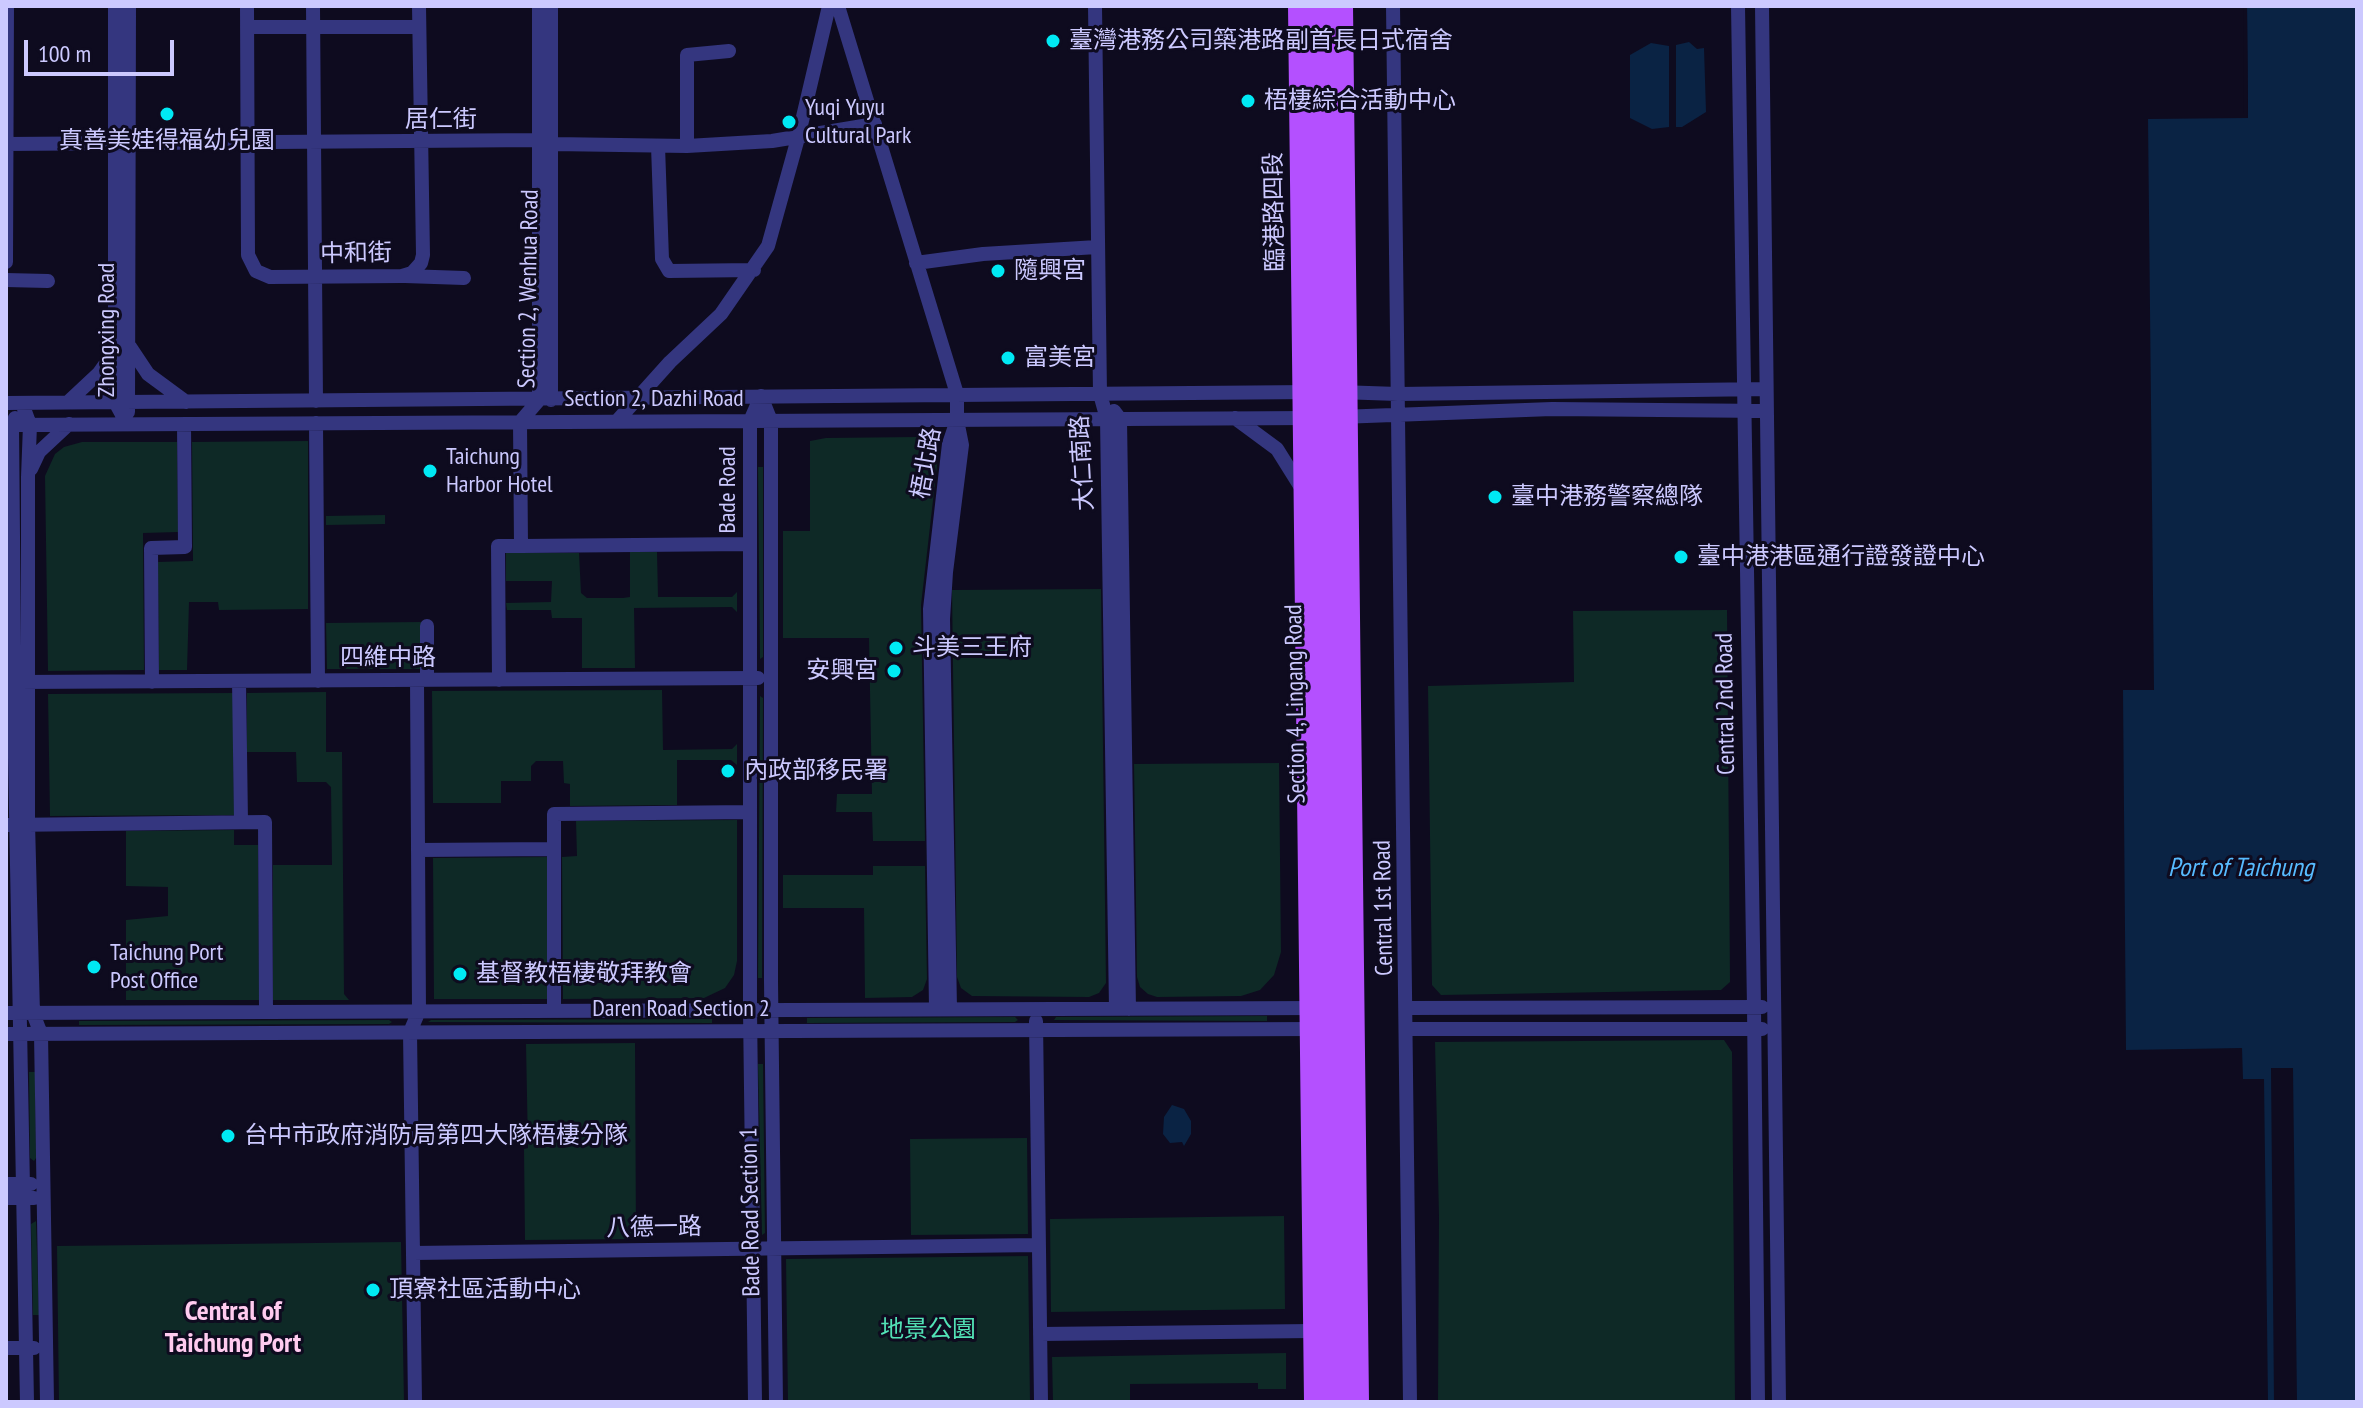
<!DOCTYPE html>
<html>
<head>
<meta charset="utf-8">
<style>
	body { margin:0 }
	#map { position:relative; width:2363px; height:1408px; overflow:hidden; background:#0e0b1f; font-family:"PT Sans Narrow",sans-serif }
	canvas { display:block }
	.frame { position:absolute; inset:0; border:8px solid #ccc9ff; pointer-events:none }
	.scale { position:absolute; left:24px; top:40px; width:150px; height:36px; box-sizing:border-box; border:4px solid #ccc9ff; border-top:0; padding-left:10px; font-size:24px; line-height:28px; white-space:nowrap; color:#ccc9ff; -webkit-text-stroke:6px #0e0b1f; paint-order:stroke }
</style>
</head>
<body>
<div id="map">
<canvas width="2363" height="1408"></canvas>
<div class="frame"></div>
<div class="scale">100 m</div>
</div>
<script>
const context = document.querySelector('canvas').getContext('2d');
context.lineJoin = 'round';
function fill(path, color) { context.fillStyle = color; context.fill(path, 'evenodd'); }
const poly = rows => new Path2D(rows.map(r => 'M' + r).join(''));
function strokePath(path, color, width, dash) { context.strokeStyle = color; context.lineWidth = width; context.lineCap = dash ? 'butt' : 'round'; context.setLineDash(dash || []); context.stroke(path); }
function label(font, color, halo, rows, align = 'center') {
  context.font = font + ' "PT Sans Narrow","Noto Sans TC",sans-serif'; context.lineWidth = 6; context.setLineDash([]); context.textBaseline = 'middle'; context.strokeStyle = halo; context.fillStyle = color; for (const [text, x, y, turn = 0] of rows) {
    context.save(); context.translate(x, y); context.rotate((+turn || 0) * Math.PI / 180); context.textAlign = isNaN(turn) ? turn : align; if (halo) context.strokeText(text, 0, 0); context.fillText(text, 0, 0); context.restore();
  }
}
const green = poly([
	[917,437,931,442,938,457,921,605,925,841,873,841,872,812,836,812,837,794,872,794,869,638,783,638,783,531,810,531,810,441,826,438],
	[308,441,308,609,219,610,218,602,189,602,187,670,159,670,158,562,193,561,192,442],
	[82,442,177,442,178,532,143,533,144,670,48,671,45,476,55,454,64,447],
	[758,467,763,467,763,657,760,659],
	[385,515,385,524,326,525,326,516],
	[630,552,657,552,658,597,732,597,737,592,737,612,732,607,634,608,635,668,582,668,582,618,552,618,551,610,507,610,506,603,551,602,552,581,506,581,506,553,579,553,581,593,587,598,623,598,630,597],
	[1101,589,1106,983,1099,993,1089,997,972,996,961,988,957,977,952,590],
	[1727,610,1730,982,1721,990,1441,995,1432,985,1428,686,1574,682,1573,611],
	[421,622,422,669,327,669,326,623],
	[662,690,663,750,732,749,737,744,737,765,731,760,677,760,677,805,570,806,570,784,564,783,563,761,536,761,531,766,531,781,501,781,501,803,433,803,432,691],
	[326,692,326,752,342,752,344,994,349,1000,273,1000,273,865,332,865,331,787,326,782,297,782,296,752,247,752,247,693],
	[233,693,234,815,50,816,48,694],
	[760,696,763,698,762,978,758,978],
	[1279,763,1281,952,1274,975,1260,990,1241,996,1157,997,1148,994,1140,987,1137,977,1134,764],
	[737,820,737,961,734,975,725,988,704,998,563,999,562,857,577,856,576,821],
	[234,830,234,845,258,845,259,1000,126,1000,126,920,168,916,168,887,126,886,126,831],
	[547,857,548,999,434,999,433,858],
	[873,866,925,866,927,979,923,990,912,997,865,998,864,908,783,908,783,875,873,875],
	[1267,1016,1267,1021,1054,1020,1056,1017],
	[1015,1017,1018,1020,1015,1022,807,1023,807,1018],
	[712,1019,712,1023,428,1022,431,1020],
	[389,1020,392,1022,389,1024,79,1025,79,1021],
	[1724,1040,1732,1052,1735,1402,1438,1402,1439,1216,1435,1042],
	[635,1043,636,1239,525,1240,524,1149,528,1148,526,1044],
	[758,1064,763,1064,765,1233,762,1235],
	[29,1072,35,1072,36,1158,34,1161,30,1158],
	[1027,1138,1028,1234,911,1235,910,1139],
	[1284,1216,1285,1309,1051,1312,1050,1219],
	[36,1221,39,1315,33,1315,31,1224],
	[401,1242,404,1402,59,1402,57,1246],
	[1028,1256,1030,1402,788,1402,786,1259],
	[1286,1353,1286,1389,1258,1389,1258,1383,1130,1384,1130,1402,1053,1402,1052,1357]
]);
const water = poly([
	[2247,6,2357,6,2357,1402,2268,1402,2264,1079,2243,1079,2242,1048,2126,1050,2123,690,2154,690,2148,119,2248,118],
	[1689,42,1697,49,1704,48,1706,112,1682,127,1676,127,1676,45],
	[1651,43,1669,46,1669,127,1652,129,1630,118,1630,55],
	[1172,1105,1184,1109,1191,1121,1191,1134,1184,1146,1182,1142,1170,1143,1163,1134,1164,1117]
]);
const pier = poly([
	[2243,6,2247,6,2248,118,2213,118,2213,114,2244,114],
	[2271,1068,2293,1068,2297,1402,2274,1402]
]);
const minor = poly([
	[115,6,115,402,127,424],
	[247,6,248,255,256,271,270,277,402,276,412,273,421,263,423,255,419,6],
	[313,6,316,401],
	[551,6,551,400],
	[838,6,957,394,957,420,962,445,946,572,943,619,950,1009],
	[1095,6,1100,394,1107,419,1116,1009],
	[1393,6,1410,1402],
	[1738,6,1754,1007,1758,1402],
	[1762,6,1779,1402],
	[247,27,419,27],
	[6,144,540,140,553,144,687,146,772,141,875,124],
	[658,146,662,259,669,271,754,270],
	[687,146,687,55,729,51],
	[6,262,7,6],
	[916,263,983,254,1097,247],
	[405,276,464,278],
	[6,280,48,281],
	[130,347,148,374,186,402],
	[1339,392,1398,394,1766,389],
	[761,396,771,421,771,981,776,1402],
	[68,402,99,373,116,349],
	[6,403,1310,392],
	[22,403,30,425,28,477,28,823,33,1013,41,1034,47,1402],
	[1114,411,1120,419,1129,1009],
	[128,412,129,6],
	[1340,417,1552,409,1767,411],
	[15,418,12,425,15,758,27,1402],
	[1235,418,1277,449,1302,489],
	[617,421,670,362,721,314,768,246,798,138,829,6],
	[520,422,539,400,539,6],
	[316,423,318,681],
	[6,425,1311,418],
	[31,469,39,452,69,424],
	[521,546,750,544],
	[427,626,427,680],
	[499,680,498,546,521,546,520,422],
	[239,681,241,822],
	[18,682,758,678],
	[152,682,151,548,185,547,184,424],
	[6,825,265,822,266,1012],
	[418,850,554,849,554,814,750,812],
	[1407,1008,1762,1007],
	[936,1009,930,609,949,444,957,420],
	[554,1011,554,849],
	[6,1013,1318,1008],
	[1036,1021,1041,1402],
	[1407,1029,1762,1029],
	[6,1034,1318,1029],
	[6,1184,31,1184],
	[6,1198,34,1198],
	[413,1253,1039,1245],
	[1040,1334,1312,1331],
	[6,1348,34,1348],
	[415,1402,410,1032,419,1011,417,680],
	[755,1402,750,1010,750,421,761,396]
]);
const major = poly([
	[1297,6,1313,1402],
	[1312,6,1328,1402],
	[1328,6,1344,1402],
	[1344,6,1360,1402]
]);
const markers = [
	[1053,41,8,"#00e9f4"],
	[1248,101,8,"#00e9f4"],
	[167,114,8,"#00e9f4"],
	[789,122,8,"#00e9f4"],
	[998,271,8,"#00e9f4"],
	[1008,358,8,"#00e9f4"],
	[430,471,8,"#00e9f4"],
	[1495,497,8,"#00e9f4"],
	[1681,557,8,"#00e9f4"],
	[896,648,8,"#00e9f4"],
	[894,671,8,"#00e9f4"],
	[728,771,8,"#00e9f4"],
	[94,967,8,"#00e9f4"],
	[460,974,8,"#00e9f4"],
	[228,1136,8,"#00e9f4"],
	[373,1290,8,"#00e9f4"]
];
const poiNames = [
	["臺灣港務公司築港路副首長日式宿舍",1069,41],
	["梧棲綜合活動中心",1264,101],
	["Yuqi Yuyu",805,108],
	["Cultural Park",805,136],
	["真善美娃得福幼兒園",167,141,"center"],
	["隨興宮",1014,271],
	["富美宮",1024,358],
	["Taichung",446,457],
	["Harbor Hotel",446,485],
	["臺中港務警察總隊",1511,497],
	["臺中港港區通行證發證中心",1697,557],
	["斗美三王府",912,648],
	["安興宮",878,671,"right"],
	["內政部移民署",744,771],
	["Taichung Port",110,953],
	["Post Office",110,981],
	["基督教梧棲敬拜教會",476,974],
	["台中市政府消防局第四大隊梧棲分隊",244,1136],
	["頂寮社區活動中心",389,1290]
];
const streetNames = [
	["居仁街",441,120],
	["臨港路四段",1275,212,-91],
	["中和街",356,254,-1],
	["Section 2, Wenhua Road",529,289,-89],
	["Zhongxing Road",107,330,-90],
	["Section 2, Dazhi Road",654,399],
	["梧北路",927,463,-80],
	["大仁南路",1083,463,-93],
	["Bade Road",728,490,-90],
	["四維中路",388,658],
	["Section 4, Lingang Road",1296,704,-91],
	["Central 2nd Road",1726,704,-91],
	["Central 1st Road",1384,908,-91],
	["Daren Road Section 2",681,1009],
	["Bade Road Section 1",751,1212,-91],
	["八德一路",654,1228,-1]
];
const parkNames = [
	["地景公園",928,1330]
];
const waterNames = [
	["Port of Taichung",2241,869]
];
const quarterNames = [
	["Central of",233,1312],
	["Taichung Port",233,1344]
];
fill(green, '#0e2926');
fill(water, '#0a2344');
fill(pier, '#0e0b1f');
strokePath(minor, '#34367f', 14);
strokePath(major, '#b450ff', 18);
for (const [x, y, r, color] of markers) { const dot = new Path2D(); dot.arc(x, y, r, 0, 2 * Math.PI); context.fillStyle = color; context.fill(dot); strokePath(dot, '#0e0b1f', 3); }
label('24px', '#ccc9ff', '#0e0b1f', poiNames, 'left');
label('24px', '#ccc9ff', '#0e0b1f', streetNames);
label('24px', '#52e2b6', '#0e0b1f', parkNames);
label('italic 26px', '#57bbff', '#0e0b1f', waterNames);
label('bold 28px', '#ffcbef', '#0e0b1f', quarterNames);
</script>
</body>
</html>
